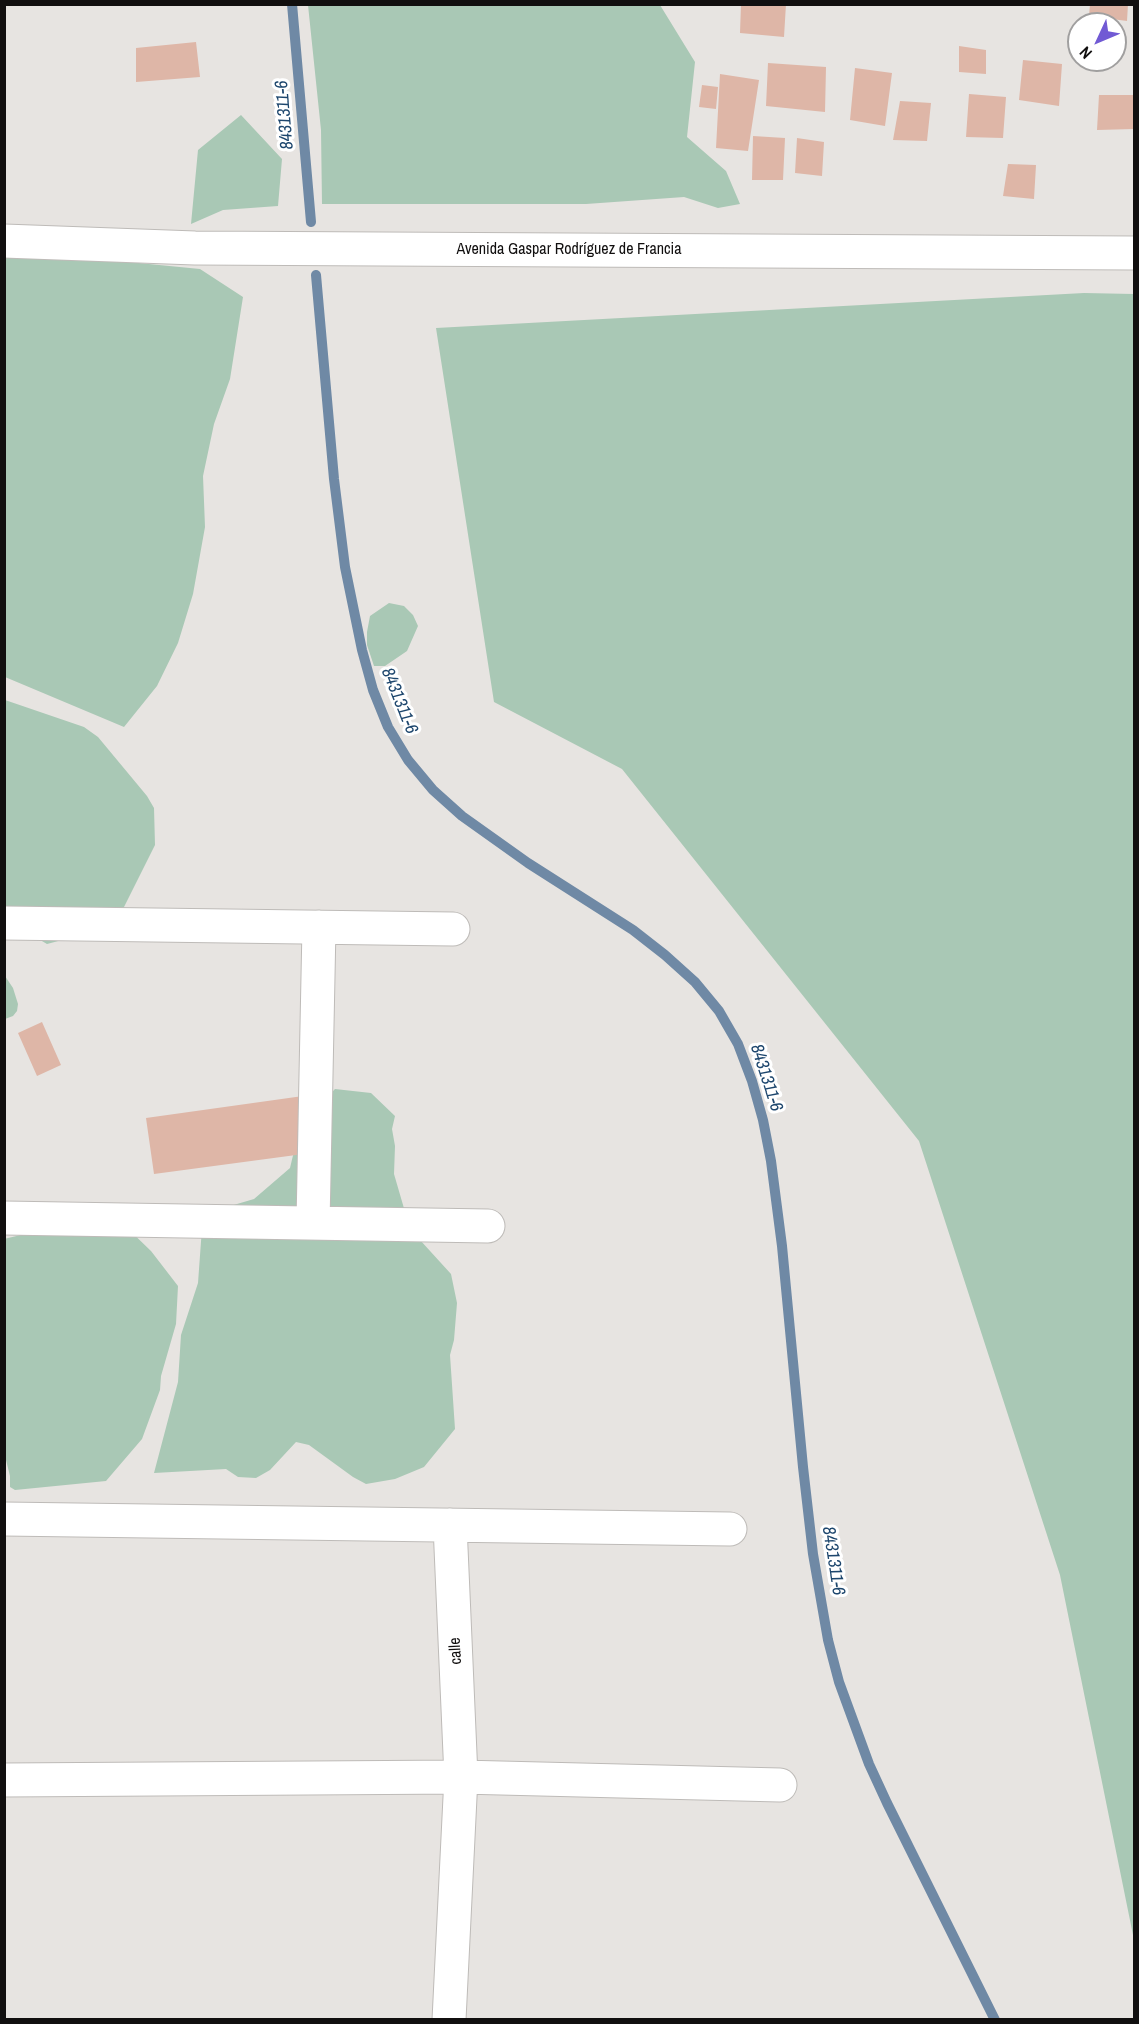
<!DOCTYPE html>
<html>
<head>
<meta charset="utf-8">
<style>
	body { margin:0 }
	#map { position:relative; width:1139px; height:2024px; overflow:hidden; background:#e7e4e1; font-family:"Archivo Narrow",sans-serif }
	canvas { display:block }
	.frame { position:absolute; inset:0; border:6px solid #110f0f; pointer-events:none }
	.north { position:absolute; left:1067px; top:12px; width:60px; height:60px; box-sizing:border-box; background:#fff; border:2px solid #a09f9f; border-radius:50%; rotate:226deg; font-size:16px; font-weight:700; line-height:24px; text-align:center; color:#110f0f }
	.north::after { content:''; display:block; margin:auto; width:21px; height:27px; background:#715ad4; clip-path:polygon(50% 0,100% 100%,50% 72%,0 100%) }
</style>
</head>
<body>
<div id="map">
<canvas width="1139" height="2024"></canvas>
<div class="frame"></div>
<div class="north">N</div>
</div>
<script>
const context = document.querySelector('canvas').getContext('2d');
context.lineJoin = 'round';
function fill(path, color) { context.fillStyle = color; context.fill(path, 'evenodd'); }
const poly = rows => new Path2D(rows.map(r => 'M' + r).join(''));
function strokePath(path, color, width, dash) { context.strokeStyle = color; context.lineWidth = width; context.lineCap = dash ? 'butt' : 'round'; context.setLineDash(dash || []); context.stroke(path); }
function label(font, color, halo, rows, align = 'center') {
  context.font = font + ' "Archivo Narrow",sans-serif'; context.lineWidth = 6; context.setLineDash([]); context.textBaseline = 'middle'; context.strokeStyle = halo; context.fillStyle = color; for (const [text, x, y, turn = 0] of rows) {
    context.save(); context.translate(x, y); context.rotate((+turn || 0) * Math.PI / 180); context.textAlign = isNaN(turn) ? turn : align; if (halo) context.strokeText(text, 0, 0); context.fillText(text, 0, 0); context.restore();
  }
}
const green = poly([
	[308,5,660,5,695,62,687,137,726,171,740,204,718,208,684,197,586,204,322,204,321,130],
	[241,115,282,159,278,206,223,210,191,224,198,150],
	[24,257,108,260,200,269,243,297,230,379,214,424,203,476,205,527,193,594,178,643,157,686,124,727,5,677,5,258],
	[1084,293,1134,294,1134,1940,1060,1575,919,1141,622,769,494,702,436,328],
	[389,603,404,606,413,615,418,626,407,651,385,666,374,666,367,645,367,632,370,616],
	[5,700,84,727,98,737,147,796,154,808,155,845,124,907,77,936,47,944,30,934,5,933],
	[5,976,13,988,18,1004,17,1011,13,1016,5,1019],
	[335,1089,371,1093,395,1116,392,1129,395,1146,394,1174,410,1229,451,1274,457,1303,454,1340,450,1355,455,1429,424,1467,395,1479,366,1484,353,1477,309,1445,296,1442,270,1470,256,1478,238,1477,226,1469,154,1473,178,1382,181,1335,198,1283,203,1214,254,1199,290,1168,300,1126],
	[75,1222,121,1222,151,1251,178,1286,176,1324,161,1376,160,1390,142,1439,106,1481,15,1490,10,1487,10,1476,4,1452,4,1239]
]);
const stream = poly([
	[292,4,311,222],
	[316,275,334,479,345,567,362,650,373,690,388,727,408,760,433,790,462,816,528,863,633,930,665,955,695,982,719,1011,738,1044,752,1081,763,1120,771,1161,782,1246,803,1467,813,1554,828,1640,839,1682,869,1764,887,1803,995,2020]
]);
const building = poly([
	[741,4,786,4,784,37,740,33],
	[1090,4,1128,4,1127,21,1089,16],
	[196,42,200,77,136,82,136,48],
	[959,46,986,50,986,74,959,72],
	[1023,60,1062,64,1059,106,1019,100],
	[768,63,826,67,825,112,766,106],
	[855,68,892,73,885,126,850,120],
	[720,74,759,80,748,151,716,148],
	[702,85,718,87,716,109,699,107],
	[969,94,1006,97,1003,138,966,137],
	[1099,95,1134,95,1134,129,1097,130],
	[900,101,931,103,927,141,893,140],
	[753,136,785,138,783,180,752,180],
	[797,138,824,142,822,176,795,173],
	[1008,164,1036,165,1034,199,1003,196],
	[42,1022,61,1065,37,1076,18,1033],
	[303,1096,311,1153,154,1174,146,1118]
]);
const street = poly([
	[4,241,195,248,1134,253],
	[4,923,453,929],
	[4,1218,488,1226],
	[313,1223,319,927],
	[4,1519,730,1529],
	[4,1780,461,1777,780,1785],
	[449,2020,461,1777,450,1525]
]);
const streetNames = [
	["Avenida Gaspar Rodríguez de Francia",569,250],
	["calle",456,1651,-93]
];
const waterNames = [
	["8431311-6",285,115,-95],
	["8431311-6",399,701,68],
	["8431311-6",766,1078,72],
	["8431311-6",833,1561,81]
];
fill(green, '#a9c8b5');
strokePath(stream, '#6f89a5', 10);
fill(building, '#deb6a7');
strokePath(street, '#bebbb8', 35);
strokePath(street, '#fff', 33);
label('16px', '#110f0f', '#fff', streetNames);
label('italic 18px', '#1d466d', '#fff', waterNames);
</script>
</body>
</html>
